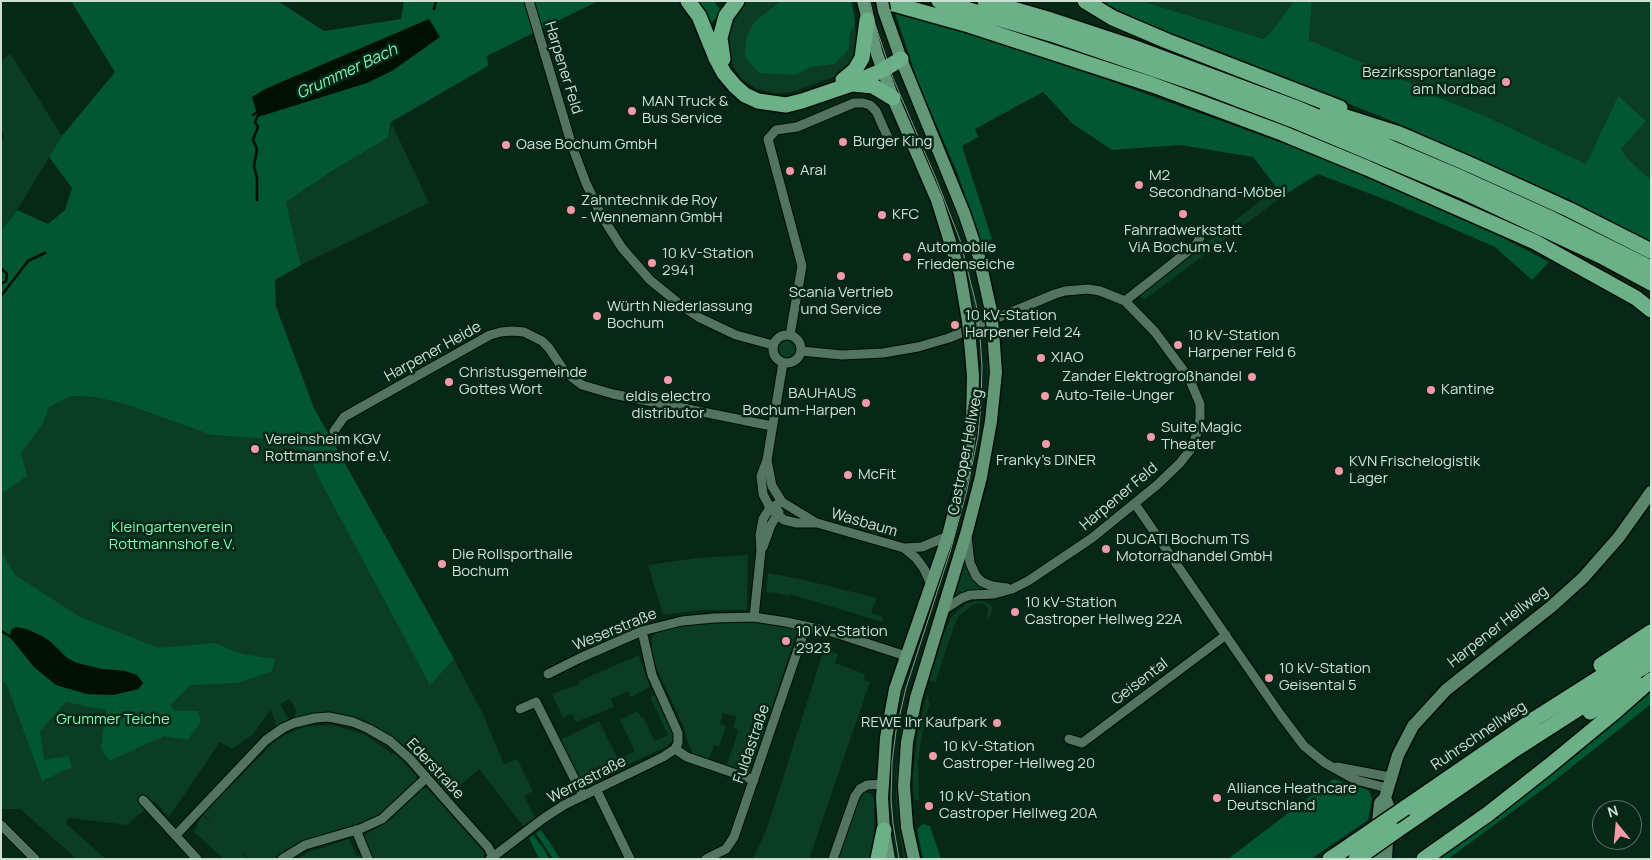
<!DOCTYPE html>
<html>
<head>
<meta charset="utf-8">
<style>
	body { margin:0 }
	#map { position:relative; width:1652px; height:860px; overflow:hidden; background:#072717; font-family:Manrope,sans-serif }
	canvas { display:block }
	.frame { position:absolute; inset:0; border:2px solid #cee0d4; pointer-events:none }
	.north { position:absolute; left:1592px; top:800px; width:50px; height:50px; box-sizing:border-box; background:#072717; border:1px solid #577163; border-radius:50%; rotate:343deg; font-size:14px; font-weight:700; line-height:20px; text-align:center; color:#cee0d4 }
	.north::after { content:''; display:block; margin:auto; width:18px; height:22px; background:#f39aab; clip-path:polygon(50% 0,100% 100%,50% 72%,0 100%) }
</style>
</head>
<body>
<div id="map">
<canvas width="1652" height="860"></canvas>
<div class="frame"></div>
<div class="north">N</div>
</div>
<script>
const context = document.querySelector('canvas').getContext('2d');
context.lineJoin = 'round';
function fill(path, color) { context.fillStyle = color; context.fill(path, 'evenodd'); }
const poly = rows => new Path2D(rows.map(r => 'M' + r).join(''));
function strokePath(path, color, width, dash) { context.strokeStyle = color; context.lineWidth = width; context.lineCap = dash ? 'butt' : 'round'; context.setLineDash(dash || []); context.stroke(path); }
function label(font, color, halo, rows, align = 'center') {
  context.font = font + ' Manrope,sans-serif'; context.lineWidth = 5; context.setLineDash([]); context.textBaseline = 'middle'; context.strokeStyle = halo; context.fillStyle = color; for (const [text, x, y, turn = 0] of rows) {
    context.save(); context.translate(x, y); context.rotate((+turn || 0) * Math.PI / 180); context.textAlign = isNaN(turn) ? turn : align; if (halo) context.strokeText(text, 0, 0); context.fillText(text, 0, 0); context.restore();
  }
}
const green = poly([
	[781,1,780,4,795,75,811,67,835,64,849,49,850,33,855,24,857,49,847,72,792,92,775,93,757,89,742,79,734,68,728,52,727,36,730,23,736,11,746,1],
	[1142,1,1294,1,1275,27,1264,39],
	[1312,1,1651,1,1651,180,1626,157,1621,149,1618,96,1586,164,1483,115,1435,96,1430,91,1309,40],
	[10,53,62,136,17,210,1,231,1,142,5,137,1,131,1,62],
	[392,124,429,203,301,265,286,202,337,168,388,138],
	[1277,188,1283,196,1144,300,1141,297,1143,291],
	[951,203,953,203,970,245,986,313,983,314,978,284,970,254],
	[946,206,959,243,970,280,977,315,972,319,945,207],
	[989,332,991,380,986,426,978,471,967,514,918,674,915,673,960,534,976,472,986,403,987,357,985,334],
	'778 350a9 9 0 1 1 18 0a9 9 0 1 1-18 0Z',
	[71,396,95,397,128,405,211,435,271,439,309,451,318,477,430,684,454,659,483,714,504,764,517,759,533,791,524,796,535,818,523,826,479,769,449,795,422,766,424,762,421,757,418,760,413,753,408,753,378,729,378,728,343,715,318,712,295,718,294,717,296,710,290,699,280,704,289,720,277,727,271,710,252,735,232,749,220,742,169,817,154,801,127,825,69,818,66,824,106,859,77,859,20,809,1,809,1,409,49,407],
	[748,555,747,610,702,610,663,615,648,565,697,558],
	[965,557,991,591,974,591,952,599],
	[768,573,800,579,877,598,871,613,883,617,882,622,790,594,788,596,772,592,771,593,766,592],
	[975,601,981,601,990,604,992,608,991,615,987,619,988,610,986,605,981,603,972,605,958,617,946,649,936,682,928,680,939,649,937,648,939,644,951,618,959,609,966,604],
	[728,622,760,622,795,628,797,633,749,774,728,768,722,763,727,764,739,730,733,727,736,717,723,713,720,724,726,726,719,747,714,745,709,759,714,760,711,763,697,758,693,754,688,743,684,728,655,665,652,651,652,638,658,630,692,623],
	[824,649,838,654,835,663,865,674,864,680,870,682,809,859,753,859,767,828],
	[637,656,639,656,650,687,631,697,628,691,611,699,614,707,576,722,572,714,563,718,552,694,580,684,579,681],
	[904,677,907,677,899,708,893,739,890,771,891,819,897,859,894,859,889,829,887,798,891,737],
	[656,695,675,734,673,741,665,747,585,785,581,784,560,741,562,739,599,721,618,759,635,751,620,720,638,711,642,719,644,718,654,741,668,735,650,697],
	[927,695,929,695,928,701,930,702,924,721,918,763,919,800,914,800,913,778,917,735],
	[334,725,366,735,392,754,394,753,416,775,417,780,416,783,374,819,305,840,273,859,248,859,241,851,246,859,224,859,194,832,202,815,213,825,203,814,272,744,281,737,301,728,312,726],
	[901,726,904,727,899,769,899,790,910,859,904,859,898,824,896,799,896,775],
	[427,788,484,852,484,859,373,859,364,837,365,835,390,820,422,789],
	[864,792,871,794,874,798,874,859,837,859,858,796],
	[349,839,357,856,361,855,363,859,296,859,309,852]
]);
const forest = poly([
	[71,1,278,1,324,31,401,19,404,1,598,1,487,56,488,66,391,122,388,138,337,168,286,202,301,265,275,280,276,307,314,408,454,659,430,685,318,477,308,451,271,439,211,435,128,405,95,397,71,396,49,407,42,425,21,453,27,476,1,494,1,231,17,210,48,224,65,210,72,188,49,157,62,136,115,72],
	[696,1,714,1,722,13,709,25],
	[781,1,852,2,855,24,850,33,849,49,835,64,811,67,795,75,759,73,745,57,746,39,754,22],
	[1100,1,1142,1,1264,39,1275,27,1294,1,1312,1,1309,40,1430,91,1435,96,1483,115,1586,164,1618,96,1646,121,1621,149,1626,157,1651,180,1651,243,1505,171,1397,123,1274,74,1175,38],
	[894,9,1116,83,1346,166,1424,196,1549,262,1532,280,1495,247,1389,201,1318,174,1283,196,1253,157,1180,145,1112,150,1073,124,1043,92,975,129,978,137,962,146,992,239,983,247,957,172,917,80],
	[1,551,15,575,80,617,159,648,214,643,242,654,275,659,272,671,238,683,191,685,170,705,174,711,198,711,201,722,187,740,164,736,109,761,101,748,106,710,66,702,40,731,44,760,68,756,72,767,42,781,7,685,1,679],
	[15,627,26,629,40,635,51,642,67,658,77,663,102,669,125,671,137,675,143,683,138,690,113,695,87,694,56,685,34,667,10,637],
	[1651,691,1651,704,1554,781,1448,859,1429,859,1541,778],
	[1333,779,1366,789,1369,791,1372,799,1368,820,1311,859,1228,859],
	[923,824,930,826,941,859,923,859,917,829],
	[541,830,552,846,560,859,553,859,536,833],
	[533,835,544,849,549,859,539,859,529,838]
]);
const water = poly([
	[429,19,440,37,392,71,367,83,258,117,252,97,265,89],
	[16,627,26,629,40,635,51,642,67,658,77,663,102,669,125,671,137,675,143,683,138,689,113,695,87,694,56,685,34,667,10,637,11,630]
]);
const stream = poly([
	[434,9,436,1],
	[253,115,259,111],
	[257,200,257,178,254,166,257,149,253,140,258,127,255,122,258,115],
	[1,284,6,281,7,274,2,269],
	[1,296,28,261,45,253],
	[1,631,11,637]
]);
const street = poly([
	[529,1,572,146,586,183,601,215,622,248,650,280,682,306,700,318,736,335,773,345],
	[1125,301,1196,245,1203,231],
	'773 349a14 14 0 1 1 28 0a14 14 0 1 1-28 0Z',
	[790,335,802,266,768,139,776,130,797,127,854,103,863,103,870,105,876,111,889,140],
	[801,351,842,355,883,353,918,347,949,338,1055,294,1065,291,1088,289,1100,291,1125,301,1155,332,1189,378,1200,404,1200,419,1196,436,1191,449,1180,463,1157,485,1092,538,1028,581,1012,589,994,594,970,595,962,598,942,611],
	[783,363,767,460,761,476,763,494,770,508,784,520,797,523,817,523,904,548,916,558,924,569,931,584],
	[334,431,344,417,374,400,490,335,501,332,512,331,524,332,542,341,549,348,565,372,582,385,613,394,772,426],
	[767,460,772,486,782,502,815,522],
	[1135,504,1280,714,1304,746,1325,763,1356,780,1387,788],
	[967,537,970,563,976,576,982,582,992,586,1007,588],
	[763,547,771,525,779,512],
	[904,548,922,547,948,536],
	[754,617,761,550,760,535,763,519,770,508,782,502],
	[548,674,580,658,642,631,682,621,714,618,754,617,786,622,832,632,906,656],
	[520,709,536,702,583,796],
	[1069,739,1082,743,1226,635],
	[675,749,687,757,754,780],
	[1337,767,1390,777],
	[596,789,630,859],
	[143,800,197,859],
	[1,825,35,859],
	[356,830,368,859],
	[176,835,266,740,283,728,294,723,315,718,329,717,353,722,369,729,390,741,410,759,453,808,488,847,494,859],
	[282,859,305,845,360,829,382,819,426,778],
	[490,859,544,818,564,805,663,757,675,749,678,743,678,733,652,675,642,631],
	[706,859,726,849,734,837,806,626],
	[833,859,855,796,860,789,867,785,883,784]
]);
const secondary = poly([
	[1385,798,1389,808,1386,859],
	[1374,859,1380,803,1385,798,1398,755,1413,726,1446,690,1552,606,1583,578,1619,537,1651,492]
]);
const primary = poly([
	[863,1,877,54,893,98,937,200,960,274,968,321],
	[884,11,901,59,964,213,979,257,991,311],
	[889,859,884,830,882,798,886,738,895,689,948,536,965,468,972,421,973,376,970,340],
	[914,859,907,827,904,786,907,742,916,698,967,531,981,477,991,421,996,372,993,331]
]);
const highway = poly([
	[688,1,699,16,716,58,724,73,735,86,745,95,758,101,786,105,802,101,849,85,883,70,901,59],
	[883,1,969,25,1153,85,1282,133,1367,168,1535,242,1636,298,1651,310],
	[939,1,1051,34,1209,88,1298,122,1460,190,1601,256,1651,283],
	[985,1,1051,20,1130,46,1294,107,1464,179,1548,217,1651,268],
	[1085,1,1113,18,1167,41,1340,108],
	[723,59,720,38,726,16,737,1],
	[843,80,855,70,862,58,867,20],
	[853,84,873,86,893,98],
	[1327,111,1399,134,1471,165,1570,210,1651,251],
	[1601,665,1651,632],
	[1590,712,1637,684],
	[1405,808,1536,718,1651,645],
	[1396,831,1511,752,1651,662],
	[878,859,884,830],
	[1330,859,1348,847],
	[1424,859,1488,814,1549,766,1617,710,1651,680]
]);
const tram = poly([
	[870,1,875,24,893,78,937,181,960,240,976,304,980,336,982,366,981,403,978,436,967,490,950,552,906,688,896,731,892,762,891,800,893,823,899,859]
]);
const primaryBridge = poly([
	[882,1,884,11],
	[991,311,993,331],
	[968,321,970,340]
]);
const highwayBridge = poly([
	[1348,847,1405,808],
	[1356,859,1396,831]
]);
const markers = [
	[1506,82,5,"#f39aab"],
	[632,111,5,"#f39aab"],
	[843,142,5,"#f39aab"],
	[506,145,5,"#f39aab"],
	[790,171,5,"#f39aab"],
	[1139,185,5,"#f39aab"],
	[571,210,5,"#f39aab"],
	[1183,214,5,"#f39aab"],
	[882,215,5,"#f39aab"],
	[907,257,5,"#f39aab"],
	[652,263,5,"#f39aab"],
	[841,276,5,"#f39aab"],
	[597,316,5,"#f39aab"],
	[955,325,5,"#f39aab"],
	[1178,345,5,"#f39aab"],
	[1041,358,5,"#f39aab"],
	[1252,377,5,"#f39aab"],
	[668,380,5,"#f39aab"],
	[449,382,5,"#f39aab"],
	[1431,390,5,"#f39aab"],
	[1045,396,5,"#f39aab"],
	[866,403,5,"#f39aab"],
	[1151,437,5,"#f39aab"],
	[1046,444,5,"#f39aab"],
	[255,449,5,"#f39aab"],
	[1339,471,5,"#f39aab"],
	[848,475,5,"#f39aab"],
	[1106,549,5,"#f39aab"],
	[442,564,5,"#f39aab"],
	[1015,612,5,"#f39aab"],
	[786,641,5,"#f39aab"],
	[1269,678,5,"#f39aab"],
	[997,723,5,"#f39aab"],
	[933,756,5,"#f39aab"],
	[1217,798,5,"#f39aab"],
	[929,806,5,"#f39aab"]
];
const streetNames = [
	["Harpener Feld",563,68,73],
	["Harpener Heide",433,352,-29],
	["Castroper Hellweg",966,452,-79],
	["Harpener Feld",1119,497,-40],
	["Wasbaum",864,523,16],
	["Harpener Hellweg",1498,627,-38],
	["Weserstraße",615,630,-22],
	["Geisental",1140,682,-37],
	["Ruhrschnellweg",1479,736,-34],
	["Fuldastraße",752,744,-71],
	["Ederstraße",435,769,47],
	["Werrastraße",587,780,-27]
];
const poiNames = [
	["Bezirkssportanlage",1496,73,"right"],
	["am Nordbad",1496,90,"right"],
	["MAN Truck &",642,102],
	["Bus Service",642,119],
	["Burger King",853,142],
	["Oase Bochum GmbH",516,145],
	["Aral",800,171],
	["M2",1149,176],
	["Secondhand-Möbel",1149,193],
	["Zahntechnik de Roy",581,201],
	["- Wennemann GmbH",581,218],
	["KFC",892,215],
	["Fahrradwerkstatt",1183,231,"center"],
	["ViA Bochum e.V.",1183,248,"center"],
	["Automobile",917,248],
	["Friedenseiche",917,265],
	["10 kV-Station",662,254],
	["2941",662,271],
	["Scania Vertrieb",841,293,"center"],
	["und Service",841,310,"center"],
	["Würth Niederlassung",607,307],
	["Bochum",607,324],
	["10 kV-Station",965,316],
	["Harpener Feld 24",965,333],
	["10 kV-Station",1188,336],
	["Harpener Feld 6",1188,353],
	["XIAO",1051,358],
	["Christusgemeinde",459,373],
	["Gottes Wort",459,390],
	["Zander Elektrogroßhandel",1242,377,"right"],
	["Kantine",1441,390],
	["BAUHAUS",856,394,"right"],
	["Bochum-Harpen",856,411,"right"],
	["Auto-Teile-Unger",1055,396],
	["eldis electro",668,397,"center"],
	["distributor",668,414,"center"],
	["Suite Magic",1161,428],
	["Theater",1161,445],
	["Vereinsheim KGV",265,440],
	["Rottmannshof e.V.",265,457],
	["Franky’s DINER",1046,461,"center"],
	["KVN Frischelogistik",1349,462],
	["Lager",1349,479],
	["McFit",858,475],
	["DUCATI Bochum TS",1116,540],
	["Motorradhandel GmbH",1116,557],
	["Die Rollsporthalle",452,555],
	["Bochum",452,572],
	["10 kV-Station",1025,603],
	["Castroper Hellweg 22A",1025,620],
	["10 kV-Station",796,632],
	["2923",796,649],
	["10 kV-Station",1279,669],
	["Geisental 5",1279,686],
	["REWE Ihr Kaufpark",987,723,"right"],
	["10 kV-Station",943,747],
	["Castroper-Hellweg 20",943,764],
	["Alliance Heathcare",1227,789],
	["Deutschland",1227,806],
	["10 kV-Station",939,797],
	["Castroper Hellweg 20A",939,814]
];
const parkNames = [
	["Kleingartenverein",172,528],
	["Rottmannshof e.V.",172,545],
	["Grummer Teiche",113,720]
];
const waterNames = [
	["Grummer Bach",347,72,-25]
];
fill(green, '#0b3c24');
fill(forest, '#025633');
fill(water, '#001004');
strokePath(stream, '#001004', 2.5);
strokePath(street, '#000f05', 11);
strokePath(secondary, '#000f05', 15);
strokePath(primary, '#000f05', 15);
strokePath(highway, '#000f05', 18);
strokePath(street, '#537460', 9);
strokePath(secondary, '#5a866c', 12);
strokePath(primary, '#629878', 12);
strokePath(highway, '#6cb088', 15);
strokePath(tram, '#81998b', 1);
strokePath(primaryBridge, '#000f05', 15, []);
strokePath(highwayBridge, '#000f05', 18, []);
strokePath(primaryBridge, '#629878', 12);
strokePath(highwayBridge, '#6cb088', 15);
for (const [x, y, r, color] of markers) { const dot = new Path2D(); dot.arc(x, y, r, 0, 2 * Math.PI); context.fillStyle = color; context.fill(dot); strokePath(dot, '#072717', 2); }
label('15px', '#cee0d4', '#072717', streetNames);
label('15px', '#cee0d4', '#072717', poiNames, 'left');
label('15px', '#7df8b4', '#072717', parkNames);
label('italic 16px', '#7df8b4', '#072717', waterNames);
</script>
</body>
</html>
